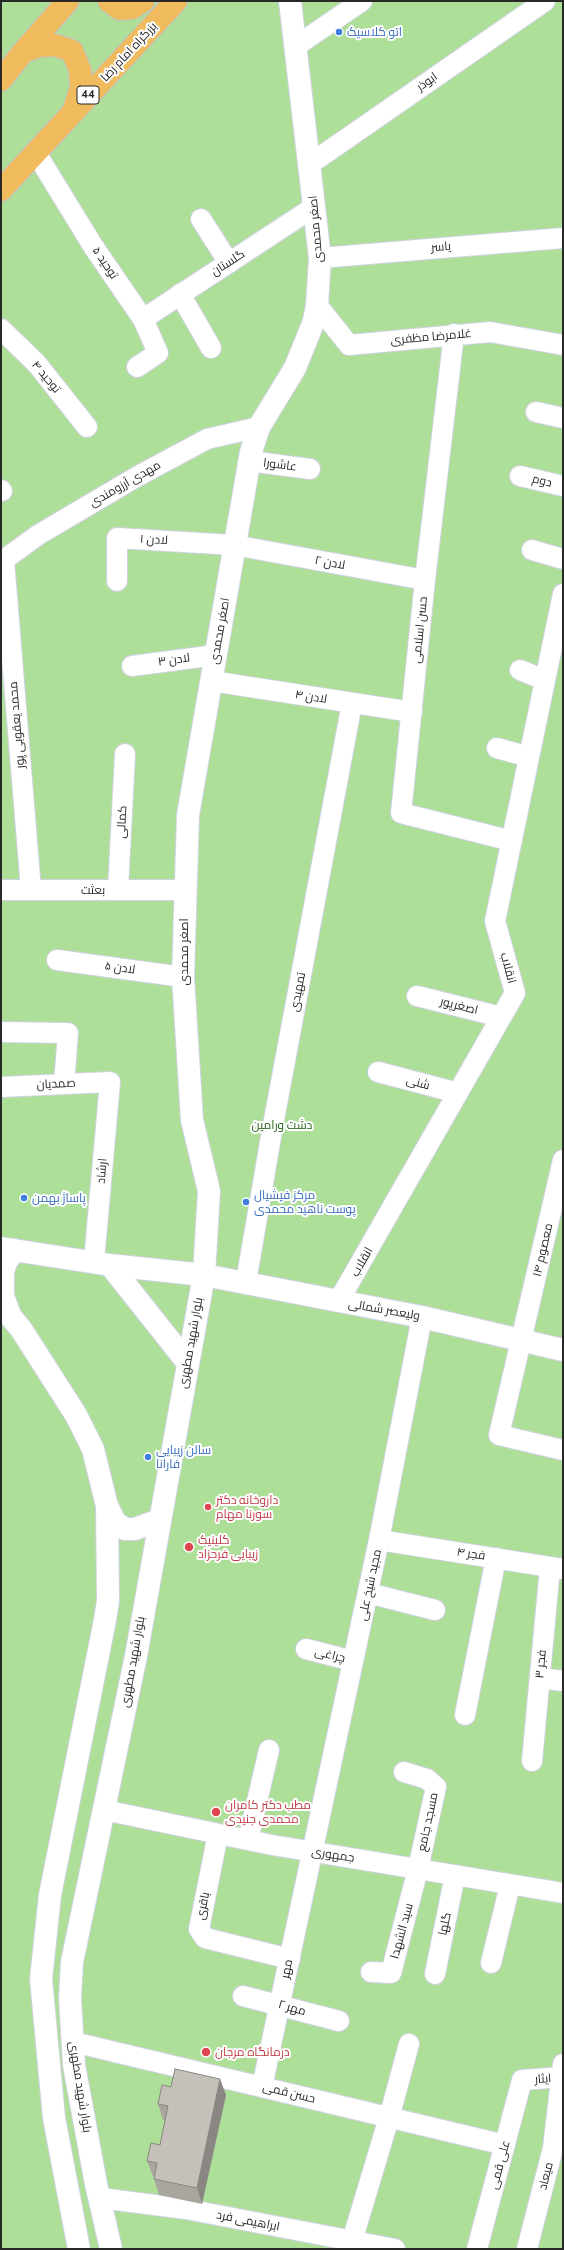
<!DOCTYPE html>
<html>
<head>
<meta charset="utf-8">
<style>
	body { margin:0 }
	#map { position:relative; width:564px; height:2250px; overflow:hidden; background:#eae4da; font-family:Cabin,sans-serif }
	canvas { display:block }
	.frame { position:absolute; inset:0; border:2px solid #282828; pointer-events:none }
</style>
</head>
<body>
<div id="map">
<canvas width="564" height="2250"></canvas>
<div class="frame"></div>
</div>
<script>
const context = document.querySelector('canvas').getContext('2d');
context.lineJoin = 'round';
function fill(path, color) { context.fillStyle = color; context.fill(path, 'evenodd'); }
const poly = rows => new Path2D(rows.map(r => 'M' + r).join(''));
function strokePath(path, color, width, dash) { context.strokeStyle = color; context.lineWidth = width; context.lineCap = dash ? 'butt' : 'round'; context.setLineDash(dash || []); context.stroke(path); }
function label(font, color, halo, rows, align = 'center') {
  context.font = font + ' Cabin,Cairo,sans-serif'; context.lineWidth = 4; context.setLineDash([]); context.textBaseline = 'middle'; context.strokeStyle = halo; context.fillStyle = color; for (const [text, x, y, turn = 0] of rows) {
    context.save(); context.translate(x, y); context.rotate((+turn || 0) * Math.PI / 180); context.textAlign = isNaN(turn) ? turn : align; if (halo) context.strokeText(text, 0, 0); context.fillText(text, 0, 0); context.restore();
  }
}
const green = poly([
	[1,1,563,1,563,2249,1,2249]
]);
const minor = poly([
	[296,46,362,1],
	[36,153,93,246,143,319,158,353,137,367],
	[310,164,545,1],
	[201,219,229,263],
	[320,258,563,238],
	[180,294,211,348],
	[317,305,349,345,490,332,563,345],
	[143,319,314,207],
	[1,329,37,364,87,427],
	[454,334,425,580,401,813,512,841],
	[536,412,563,418],
	[249,461,310,469],
	[520,476,563,486],
	[1,490,2,491],
	[532,550,563,559],
	[4,560,31,890],
	[1,562,38,535,138,476,207,439,259,427],
	[117,581,117,538,234,545,425,580],
	[132,666,216,655],
	[520,670,545,680],
	[211,681,412,712],
	[497,748,529,757],
	[1,890,185,890],
	[118,890,125,754],
	[57,960,183,977],
	[417,996,501,1017],
	[1,1032,68,1033,64,1084],
	[378,1072,458,1093],
	[1,1087,110,1082,94,1261],
	[563,1160,499,1435,563,1450],
	[246,1282,273,1125,352,703],
	[338,1302,515,993,495,921,563,594],
	[379,1540,563,1569],
	[368,1593,435,1610],
	[306,1649,353,1661],
	[540,1678,563,1681],
	[465,1715,496,1558],
	[532,1761,550,1567],
	[104,1810,272,1845,563,1893],
	[218,1834,199,1929,205,1938,290,1959],
	[248,1840,269,1750],
	[491,1963,510,1885],
	[371,1972,391,1973,418,1869,436,1787,427,1779,404,1772],
	[435,1974,455,1875],
	[243,1996,339,2021],
	[73,2042,505,2145],
	[262,2087,379,1540,422,1317],
	[100,2198,186,2209,395,2249],
	[352,2241,389,2118,409,2044],
	[477,2249,522,2080,563,2077],
	[527,2249,553,2148,563,2064]
]);
const tertiary = poly([
	[290,1,320,258,317,305,314,321,295,368,259,427,251,452,188,815,183,977,192,1120,209,1191,204,1275,422,1317,563,1350]
]);
const secondary = poly([
	[1,1248,110,1265,204,1275,136,1656,72,1962,70,1998,74,2065,96,2184,111,2249],
	[110,1265,187,1362],
	[1,1305,21,1329,76,1415,93,1449,107,1506,108,1601,105,1620,50,1895,41,1979,54,2118,79,2249],
	[10,1315,3,1296,3,1272,6,1262,15,1250],
	[107,1506,115,1522,125,1529,135,1529,159,1520]
]);
const trunk = poly([
	[109,1,120,9,132,8,143,1],
	[23,52,39,46,55,45,72,51,80,70,81,88,74,109],
	[1,80,23,52,68,1],
	[1,190,176,1]
]);
const wall = poly([
	[171,2087,226,2095,202,2204,159,2195,154,2179,154,2177,153,2176,147,2161,160,2145,165,2120,163,2120,158,2104]
]);
const shadedWall = poly([
	[220,2079,226,2095,202,2204,197,2188]
]);
const building = poly([
	[175,2069,220,2079,197,2188,154,2179,157,2163,147,2161,151,2143,160,2145,168,2106,158,2104,162,2085,171,2087,175,2069]
]);
const markers = [
	[339,32,4,"#3f7fe0"],
	[24,1198,4,"#3f7fe0"],
	[246,1202,4,"#3f7fe0"],
	[148,1457,4,"#3f7fe0"],
	[208,1507,4,"#e0444e"],
	[189,1547,5,"#e0444e"],
	[216,1812,5,"#e0444e"],
	[206,2052,5,"#e0444e"]
];
const shields = [
	[88,95,22]
];
const shieldNames = [
	["44",88,95]
];
const shopNames = [
	["اتو کلاسیک",347,32],
	["مرکز فیشیال",254,1195],
	["پوست ناهید محمدی",254,1209],
	["پاساژ بهمن",32,1198],
	["سالن زیبایی",156,1450],
	["فارانا",156,1464]
];
const streetNames = [
	["بزرگراه امام رضا",129,52,-47],
	["ابوذر",427,82,-35],
	["اصغر محمدی",316,229,-95],
	["یاسر",441,247,-4],
	["توحید ۵",105,263,56],
	["گلستان",228,263,-33],
	["غلامرضا مظفری",431,337,-5],
	["توحید ۴",46,377,50],
	["عاشورا",280,465,7],
	["دوم",542,481,14],
	["مهدی آرزومندی",125,484,-30],
	["لادن ۱",154,540,3],
	["لادن ۲",330,563,10],
	["حسن اسلامی",420,630,-84],
	["اصغر محمدی",220,631,-80],
	["لادن ۳",174,660,-8],
	["لادن ۴",311,697,9],
	["محمد یعقوبی پور",17,725,-95],
	["کمالی",122,822,-87],
	["بعثت",93,890],
	["اصغر محمدی",184,952,-90],
	["لادن ۵",120,968,8],
	["انقلاب",508,968,75],
	["تمهیدی",298,992,-79],
	["اصغرپور",459,1006,14],
	["شنی",418,1083,15],
	["صمدیان",56,1084,-3],
	["ارشاد",102,1171,-85],
	["۱۴ معصوم",543,1250,-77],
	["انقلاب",362,1262,-60],
	["ولیعصر شمالی",384,1310,10],
	["بلوار شهید مطهری",191,1343,-80],
	["فجر ۴",471,1554,9],
	["مجید شیخ علی",370,1585,-78],
	["چراغی",330,1655,14],
	["بلوار شهید مطهری",133,1662,-80],
	["فجر ۳",541,1664,-85],
	["مسجد جامع",428,1822,-78],
	["جمهوری",333,1855,9],
	["باقری",203,1906,-79],
	["گلها",445,1924,-78],
	["سید الشهدا",402,1931,-75],
	["مهر",287,1969,-78],
	["مهر ۲",292,2008,16],
	["ایثار",543,2079,-4],
	["بلوار شهید مطهری",80,2087,81],
	["حسن قمی",289,2093,14],
	["علی قمی",500,2165,-75],
	["میعاد",546,2176,-76],
	["ابراهیمی فرد",248,2221,11]
];
const parkNames = [
	["دشت ورامین",282,1125]
];
const healthNames = [
	["داروخانه دکتر",216,1500],
	["سورنا مهام",216,1514],
	["کلینیک",198,1540],
	["زیبایی فرحزاد",198,1554],
	["مطب دکتر کامران",225,1805],
	["محمدی جنیدی",225,1819],
	["درمانگاه مرجان",215,2052]
];
fill(green, '#addf98');
strokePath(minor, '#d0d2e1', 22);
strokePath(tertiary, '#d0d2e1', 24);
strokePath(secondary, '#d0d2e1', 24);
strokePath(trunk, '#c3c3c3', 24);
strokePath(minor, '#fff', 20);
strokePath(tertiary, '#fff', 22);
strokePath(secondary, '#fff', 22);
strokePath(trunk, '#f0bb5c', 22);
fill(wall, '#a9a6a0');
fill(shadedWall, '#8a8782');
fill(building, '#c5c1ba');
strokePath(building, '#8a8782', 1);
for (const [x, y, r, color] of markers) { const dot = new Path2D(); dot.arc(x, y, r, 0, 2 * Math.PI); context.fillStyle = color; context.fill(dot); strokePath(dot, '#fff', 1.5); }
for (const [x, y, w] of shields) { const box = new Path2D(); box.roundRect(x - w / 2, y - 9, w, 18, 3); context.fillStyle = '#fff'; context.fill(box); strokePath(box, '#282828', 1); }
label('bold 11px', '#282828', null, shieldNames);
label('12px', '#366cbe', '#fff', shopNames, 'left');
label('12px', '#282828', '#fff', streetNames);
label('12px', '#27611c', '#fff', parkNames);
label('12px', '#be3a42', '#fff', healthNames, 'left');
</script>
</body>
</html>
